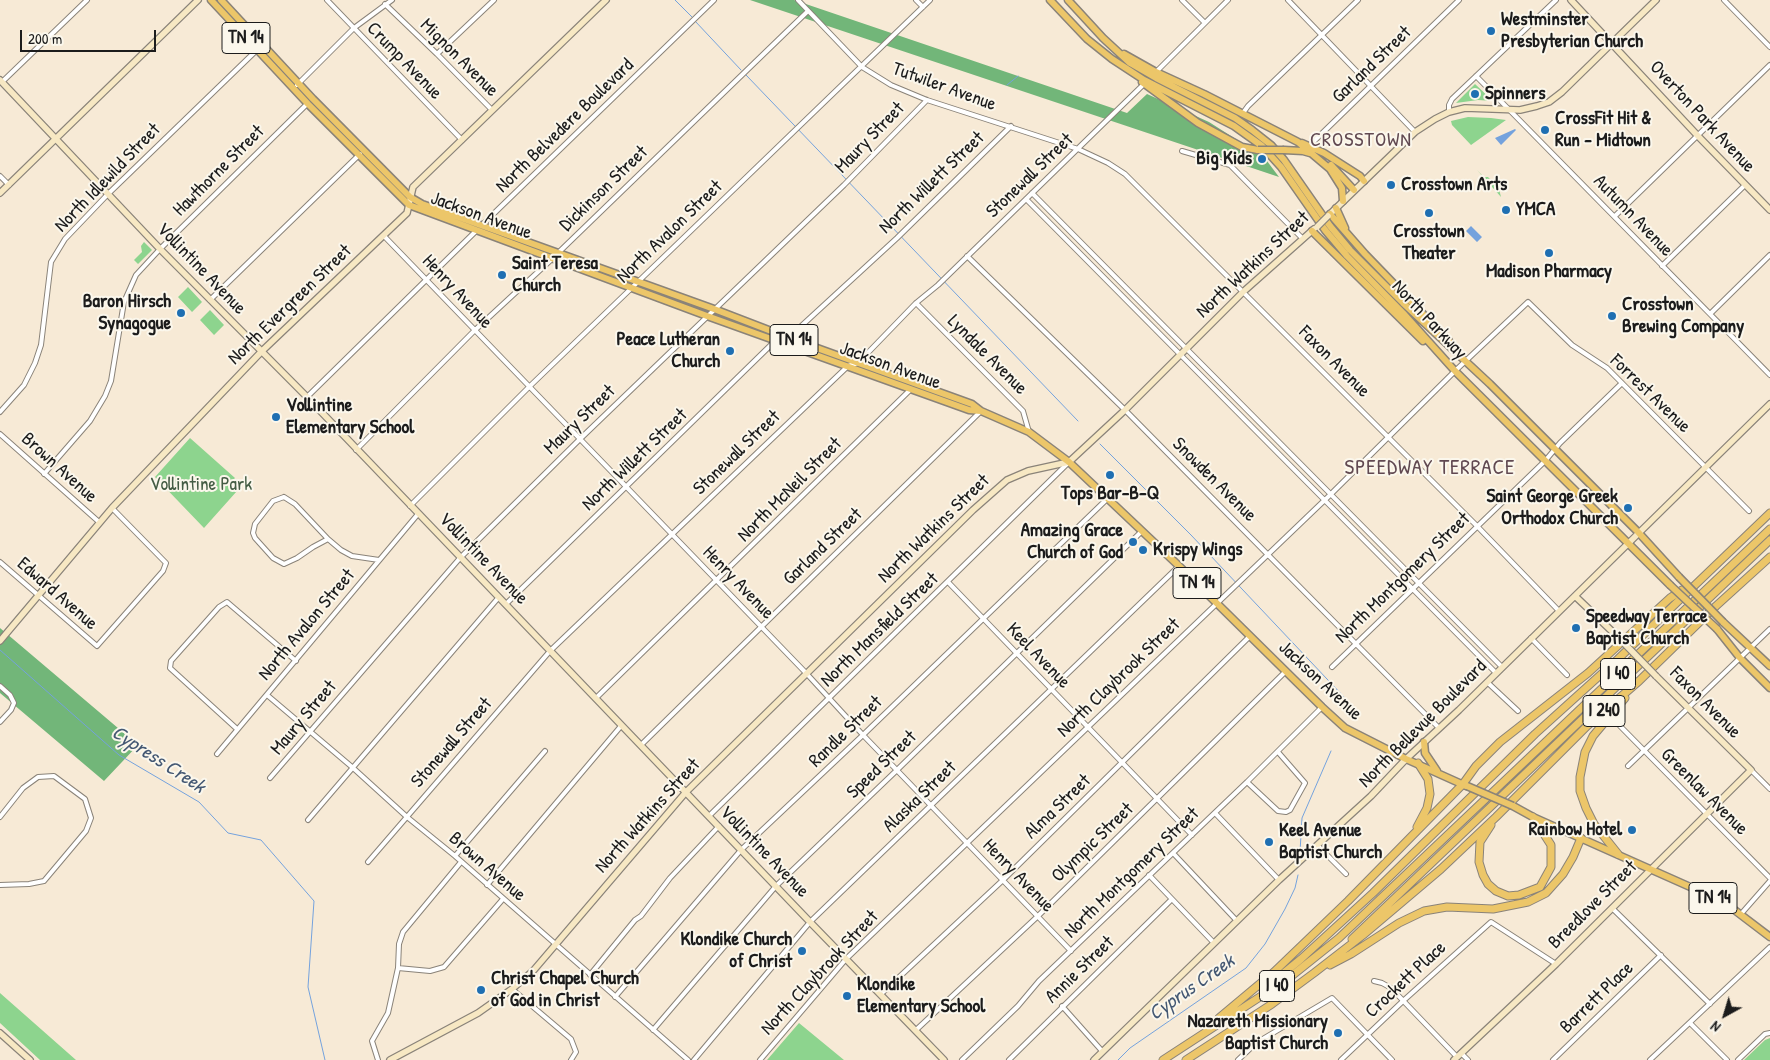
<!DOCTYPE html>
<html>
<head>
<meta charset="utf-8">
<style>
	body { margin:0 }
	#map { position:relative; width:1770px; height:1060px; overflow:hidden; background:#f7ead6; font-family:"Patrick Hand",sans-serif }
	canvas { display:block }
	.north { position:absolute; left:1700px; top:990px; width:50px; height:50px; -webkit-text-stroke:4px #fbf7ec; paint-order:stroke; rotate:219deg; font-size:14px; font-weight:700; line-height:20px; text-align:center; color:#1c1c1c }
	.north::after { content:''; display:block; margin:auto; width:18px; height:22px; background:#1c1c1c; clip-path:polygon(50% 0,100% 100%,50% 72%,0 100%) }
	.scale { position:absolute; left:20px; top:30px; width:136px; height:22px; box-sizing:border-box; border:2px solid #1c1c1c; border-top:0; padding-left:6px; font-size:15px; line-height:18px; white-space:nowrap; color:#1c1c1c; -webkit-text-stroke:4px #fbf7ec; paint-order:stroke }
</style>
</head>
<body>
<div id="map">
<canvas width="1770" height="1060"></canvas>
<div class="north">N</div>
<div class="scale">200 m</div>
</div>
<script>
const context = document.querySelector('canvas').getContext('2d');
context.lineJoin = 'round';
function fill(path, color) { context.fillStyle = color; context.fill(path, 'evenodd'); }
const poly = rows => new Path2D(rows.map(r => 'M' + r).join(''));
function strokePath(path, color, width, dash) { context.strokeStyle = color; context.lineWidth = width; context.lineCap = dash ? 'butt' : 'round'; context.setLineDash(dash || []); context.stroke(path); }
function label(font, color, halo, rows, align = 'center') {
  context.font = font + ' "Patrick Hand",sans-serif'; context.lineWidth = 4; context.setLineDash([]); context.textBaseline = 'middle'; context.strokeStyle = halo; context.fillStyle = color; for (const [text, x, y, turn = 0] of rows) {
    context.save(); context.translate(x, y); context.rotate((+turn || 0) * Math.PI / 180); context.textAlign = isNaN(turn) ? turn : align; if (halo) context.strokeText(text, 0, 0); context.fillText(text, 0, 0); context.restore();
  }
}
const green = poly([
	[1475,84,1493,101,1478,100,1456,103],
	[1468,117,1491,118,1506,120,1471,145,1452,125,1451,121],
	[1477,170,1484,177,1488,177,1499,189,1501,197],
	[144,242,152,250,138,264,134,260,142,252,141,246],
	[188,287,202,302,192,312,178,297],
	[210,310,224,325,214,335,200,320],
	[190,438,235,478,229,484,237,491,204,528,155,477],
	[0,993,76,1060,40,1060,0,1023],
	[799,1023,844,1060,767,1060],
	[1770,1038,1770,1060,1744,1060,1765,1040]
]);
const forest = poly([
	[750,0,794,0,1127,113,1147,94,1209,122,1264,157,1279,177],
	[0,628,138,745,104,781,0,693]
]);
const water = poly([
	[1515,129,1516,130,1501,145,1495,138],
	[1471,226,1482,237,1477,242,1466,231]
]);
const stream = poly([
	[675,0,693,18],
	[695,21,741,70],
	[746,75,1078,421],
	[1007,85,1018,76],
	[1100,444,1191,535,1344,697],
	[0,650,119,755,199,802,228,833,261,840,314,901,308,987,325,1060],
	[1300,852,1302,818,1331,751],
	[1118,1060,1130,1048,1246,968,1265,944,1285,909,1295,888,1298,875]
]);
const street = poly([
	[327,0,462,140],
	[798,0,862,67,891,85,927,100,1078,149,1108,163,1125,174,1477,526,1559,611],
	[916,0,923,7],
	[1182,0,1205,23],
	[1288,0,1415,132],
	[1724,0,1770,47],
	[385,4,437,54,492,110],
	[437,54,494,0],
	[1156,72,1228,0],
	[1476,76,1770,375],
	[2,82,87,0],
	[297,85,354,28,392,0],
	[1449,112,1449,105,1452,99,1556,0],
	[1243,113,1248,106,1358,0],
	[1308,147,1459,0],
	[1182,151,1230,165,1303,239],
	[0,176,9,185],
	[1032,193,1502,667],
	[1026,199,1496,673],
	[1615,216,1770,65],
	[482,225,714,0],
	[384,236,806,673,863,735,1071,951],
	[558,253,808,11],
	[967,256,1125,410,1439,728],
	[1662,266,1745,185],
	[210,300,360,154],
	[916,303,1023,411,1029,432],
	[1710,314,1770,255],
	[792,341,798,329,897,238,1011,126],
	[307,397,477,230],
	[0,412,24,385,35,363,41,345,51,262,65,239,108,194,262,45],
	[0,434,99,522],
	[356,450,474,331,553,258],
	[44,474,90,421,105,396,111,381,124,302,136,275,160,249,307,104],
	[284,497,295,504,328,539,313,547,297,558,284,564,273,558,255,538,253,533,255,524,273,501,284,497],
	[410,506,529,387,930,0],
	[328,539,341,550,352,556,379,560],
	[0,562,97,646,163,571,166,563,112,508],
	[948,582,1192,835],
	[506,604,776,340],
	[1531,638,1567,675],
	[1332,667,1545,461,1560,443,1622,383],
	[1487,682,1518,711],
	[0,686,10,695,14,703,11,710,0,722],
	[267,695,352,767,407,817,455,856,688,1060],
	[596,698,911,389],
	[1620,726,1770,878],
	[237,729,170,668,171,661,219,607,227,602,296,661],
	[641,745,981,411],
	[217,754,418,514],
	[1628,766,1770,629],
	[1751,770,1770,789],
	[270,778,460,558,580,439,844,185,927,100],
	[1247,782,1278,811,1286,812,1290,810,1305,783,1278,752],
	[1215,813,1279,880],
	[709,816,1069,462],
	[0,817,23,788,38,777,54,776,85,799,91,818,86,831,44,881,29,884,0,885],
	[308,820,499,597],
	[1318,846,1346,874],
	[1173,853,1237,921],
	[455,856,545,751],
	[368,862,550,651,848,366,858,363,916,303,938,285,1144,84],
	[1149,875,1214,943],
	[487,885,621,726],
	[1612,908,1710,1004],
	[1741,914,1770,881],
	[398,968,430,971,444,967,503,899],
	[590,975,635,920,641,916,670,878,719,826],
	[1374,981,1382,983,1391,988,1457,1057],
	[512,989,571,1039,576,1052,571,1060],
	[881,994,1003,880,1250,636],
	[615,997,741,850,863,735,1107,499],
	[1062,1006,1102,1051],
	[1690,1023,1727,1060],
	[653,1030,776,886,897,770,1142,531],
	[916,1030,1038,916,1286,671],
	[1461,1053,1468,1060],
	[378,1060,372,1041,388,1013,398,968,399,944,403,932,461,862],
	[694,1060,810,922,1179,566],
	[760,1060,846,959,1330,495,1455,371,1528,302,1572,345,1607,368,1749,511],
	[962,1060,1018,1006,1039,981,1247,782,1322,707],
	[1009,1060,1171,900],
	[1238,1060,1256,1043,1332,998,1392,1060],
	[1341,1060,1403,1001,1491,922,1556,964],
	[1553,1060,1661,955],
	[1650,1060,1770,947],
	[1738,1060,1765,1034,1770,1033]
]);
const secondary = poly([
	[1571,0,1697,135,1770,210],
	[0,80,160,249,307,397,810,922,944,1060],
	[0,193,198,0],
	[1328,216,1415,132,1435,119,1449,112,1465,108,1520,110,1537,106,1549,102,1562,92,1656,0],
	[1575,596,1618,637],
	[0,641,112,508,262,351,407,213,413,187,606,0],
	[0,1033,30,1060],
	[390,1060,478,1013,512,989,533,971,686,792,973,510,1007,480,1028,471,1069,462,1125,410,1243,292,1314,229],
	[1094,1060,1279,880,1371,796,1406,759,1459,710,1770,404],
	[1454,1060,1556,964,1751,770,1656,676]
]);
const primary = poly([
	[211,0,308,104,409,205,707,316,969,410,981,411],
	[221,0,313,99,410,197,422,204,714,309,792,339,972,404,981,411,1029,432,1069,462,1179,566,1322,707,1345,728,1406,759,1466,786],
	[1050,0,1087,39,1112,59,1144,80,1234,126,1262,146,1281,167,1325,230,1347,256,1403,313,1455,371,1670,585],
	[1068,0,1103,38,1130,63,1156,78,1235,118,1252,130,1271,145,1284,160,1330,226,1350,250,1403,303,1490,384,1638,532,1679,577],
	[1124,54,1156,72,1204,94,1298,142,1330,169,1342,188,1343,201],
	[1142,82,1198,123,1242,147,1258,150],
	[1302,143,1324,153,1360,176,1364,181],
	[1284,150,1303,151,1310,153],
	[1331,165,1354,190],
	[1336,208,1345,228],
	[1330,214,1365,254,1449,341],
	[1312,231,1423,341],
	[1723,622,1770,666],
	[1717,629,1740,658,1770,688],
	[1424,742,1425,753,1437,771],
	[1513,806,1533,817,1724,902,1770,937]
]);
const highway = poly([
	[1491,825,1480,842,1479,862,1483,875,1488,884,1496,891,1508,896,1519,895,1540,887,1551,867,1551,845,1533,817],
	[1417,827,1427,808,1430,794,1428,779,1418,763],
	[1618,854,1594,824,1586,808,1580,791,1580,777,1585,752,1593,736,1625,698],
	[1352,939,1770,540],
	[1330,965,1351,954,1399,923,1424,911,1447,907,1493,909,1528,902,1546,893,1563,874,1573,857,1581,838],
	[1263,990,1301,959,1373,893,1535,734,1618,659,1770,513],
	[1219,1018,1274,972,1348,901,1463,784,1476,766,1500,742,1588,673,1670,598,1682,590],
	[1163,1060,1289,978,1339,938,1770,529],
	[1186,1060,1272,1004,1314,973,1363,935,1441,869,1496,817,1587,726,1639,681,1716,606,1770,557]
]);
const secondaryBridge = poly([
	[1317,227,1328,216],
	[1618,637,1656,676]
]);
const primaryBridge = poly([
	[1258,150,1284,150],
	[1679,577,1723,622],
	[1670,585,1717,629],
	[1467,786,1513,806]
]);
const markers = [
	[1491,31,5,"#1f6fb2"],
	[1475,94,5,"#1f6fb2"],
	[1545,130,5,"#1f6fb2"],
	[1262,159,5,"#1f6fb2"],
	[1391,185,5,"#1f6fb2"],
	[1506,210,5,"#1f6fb2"],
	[1429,213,5,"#1f6fb2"],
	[1549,253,5,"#1f6fb2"],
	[502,275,5,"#1f6fb2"],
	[181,313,5,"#1f6fb2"],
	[1612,316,5,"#1f6fb2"],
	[730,351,5,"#1f6fb2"],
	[276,417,5,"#1f6fb2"],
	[1110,475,5,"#1f6fb2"],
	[1628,508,5,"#1f6fb2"],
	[1133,542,5,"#1f6fb2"],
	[1143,550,5,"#1f6fb2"],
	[1576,628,5,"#1f6fb2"],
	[1632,830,5,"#1f6fb2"],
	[1269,842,5,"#1f6fb2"],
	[802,951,5,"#1f6fb2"],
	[481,990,5,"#1f6fb2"],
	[847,996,5,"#1f6fb2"],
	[1338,1033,5,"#1f6fb2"]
];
const shields = [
	[246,38,48],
	[794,340,48],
	[1197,583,48],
	[1618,674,35],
	[1604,711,42],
	[1713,898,48],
	[1277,986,35]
];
const shieldNames = [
	["TN 14",246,38],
	["TN 14",794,340],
	["TN 14",1197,583],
	["I 40",1618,674],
	["I 240",1604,711],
	["TN 14",1713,898],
	["I 40",1277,986]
];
const poiNames = [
	["Westminster",1501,20],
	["Presbyterian Church",1501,42],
	["Spinners",1485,94],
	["CrossFit Hit &",1555,119],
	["Run - Midtown",1555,141],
	["Big Kids",1252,159,"right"],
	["Crosstown Arts",1401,185],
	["YMCA",1516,210],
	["Crosstown",1429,232,"center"],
	["Theater",1429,254,"center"],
	["Saint Teresa",512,264],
	["Church",512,286],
	["Madison Pharmacy",1549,272,"center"],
	["Baron Hirsch",171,302,"right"],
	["Synagogue",171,324,"right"],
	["Crosstown",1622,305],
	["Brewing Company",1622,327],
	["Peace Lutheran",720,340,"right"],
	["Church",720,362,"right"],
	["Vollintine",286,406],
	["Elementary School",286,428],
	["Tops Bar-B-Q",1110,494,"center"],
	["Saint George Greek",1618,497,"right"],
	["Orthodox Church",1618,519,"right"],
	["Amazing Grace",1123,531,"right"],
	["Church of God",1123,553,"right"],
	["Krispy Wings",1153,550],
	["Speedway Terrace",1586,617],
	["Baptist Church",1586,639],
	["Rainbow Hotel",1622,830,"right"],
	["Keel Avenue",1279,831],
	["Baptist Church",1279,853],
	["Klondike Church",792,940,"right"],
	["of Christ",792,962,"right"],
	["Christ Chapel Church",491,979],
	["of God in Christ",491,1001],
	["Klondike",857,985],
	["Elementary School",857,1007],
	["Nazareth Missionary",1328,1022,"right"],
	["Baptist Church",1328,1044,"right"]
];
const streetNames = [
	["Mignon Avenue",459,58,45],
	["Crump Avenue",404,61,46],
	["Garland Street",1372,65,-44],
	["Tutwiler Avenue",944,87,20],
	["Overton Park Avenue",1702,117,47],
	["North Belvedere Boulevard",565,126,-44],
	["Maury Street",870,138,-46],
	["Hawthorne Street",219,171,-45],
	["Stonewall Street",1030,176,-44],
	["North Idlewild Street",108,178,-46],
	["North Willett Street",932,183,-44],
	["Dickinson Street",604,189,-44],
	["Jackson Avenue",481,216,20],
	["Autumn Avenue",1633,216,46],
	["North Avalon Street",670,232,-44],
	["North Watkins Street",1253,265,-43],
	["Vollintine Avenue",201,269,46],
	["Henry Avenue",457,292,47],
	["North Evergreen Street",290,305,-44],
	["North Parkway",1429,320,47],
	["Lyndale Avenue",987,355,45],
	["Faxon Avenue",1334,362,45],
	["Jackson Avenue",890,366,20],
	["Forrest Avenue",1650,394,44],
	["Maury Street",580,420,-44],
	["Stonewall Street",737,453,-44],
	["North Willett Street",635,460,-44],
	["Brown Avenue",59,468,42],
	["Snowden Avenue",1214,480,45],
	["North McNeil Street",790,490,-45],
	["North Watkins Street",934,529,-44],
	["Garland Street",823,547,-44],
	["Vollintine Avenue",483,559,46],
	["North Montgomery Street",1403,578,-44],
	["Henry Avenue",738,583,46],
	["Edward Avenue",57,594,41],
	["North Avalon Street",307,625,-50],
	["North Mansfield Street",880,630,-44],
	["Keel Avenue",1038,656,46],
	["North Claybrook Street",1119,678,-44],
	["Jackson Avenue",1320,681,43],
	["Faxon Avenue",1705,703,45],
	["Maury Street",304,718,-50],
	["North Bellevue Boulevard",1423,724,-45],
	["Randle Street",846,732,-44],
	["Stonewall Street",452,743,-49],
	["Speed Street",882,765,-44],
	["Greenlaw Avenue",1704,792,45],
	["Alaska Street",920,797,-44],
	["Alma Street",1058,807,-44],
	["North Watkins Street",648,816,-48],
	["Olympic Street",1093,843,-44],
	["Vollintine Avenue",764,852,46],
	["Brown Avenue",487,867,41],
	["North Montgomery Street",1132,873,-44],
	["Henry Avenue",1018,876,46],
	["Breedlove Street",1593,905,-45],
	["Annie Street",1080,970,-44],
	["North Claybrook Street",820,973,-47],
	["Crockett Place",1406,980,-43],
	["Barrett Place",1597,998,-44]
];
const parkNames = [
	["Vollintine Park",201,485]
];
const neighbourhoodNames = [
	["CROSSTOWN",1361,141]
];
const waterNames = [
	["Cypress Creek",158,760,33],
	["Cyprus Creek",1192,988,-35]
];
const quarterNames = [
	["SPEEDWAY TERRACE",1430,468]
];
fill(green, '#8dd48e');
fill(forest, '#72b679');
fill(water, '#74a2dd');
strokePath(stream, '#74a2dd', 1);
strokePath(street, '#8a8379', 6);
strokePath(secondary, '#8a8379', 8);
strokePath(primary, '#8a8379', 9);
strokePath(highway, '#8a8379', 9);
strokePath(street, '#fff', 4);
strokePath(secondary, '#f7e8c3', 5.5);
strokePath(primary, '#ecc669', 6);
strokePath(highway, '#ecc669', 7);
strokePath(secondaryBridge, '#8a8379', 8, []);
strokePath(primaryBridge, '#8a8379', 9, []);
strokePath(secondaryBridge, '#f7e8c3', 5.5);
strokePath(primaryBridge, '#ecc669', 6);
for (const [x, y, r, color] of markers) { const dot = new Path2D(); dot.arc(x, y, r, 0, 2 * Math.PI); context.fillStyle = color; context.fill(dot); strokePath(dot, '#fbf7ec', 2); }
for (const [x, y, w] of shields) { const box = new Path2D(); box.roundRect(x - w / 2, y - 15.5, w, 31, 4); context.fillStyle = '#fbf7ec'; context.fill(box); strokePath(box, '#1c1c1c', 1); }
label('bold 18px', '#1c1c1c', null, shieldNames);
label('bold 19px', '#1c1c1c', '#fbf7ec', poiNames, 'left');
label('19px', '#1c1c1c', '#fbf7ec', streetNames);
label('19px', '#445c44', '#fbf7ec', parkNames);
context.letterSpacing = '1px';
label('20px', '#614951', '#fbf7ec', neighbourhoodNames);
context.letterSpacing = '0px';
label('italic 20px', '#445873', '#fbf7ec', waterNames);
context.letterSpacing = '1px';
label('21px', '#614951', '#fbf7ec', quarterNames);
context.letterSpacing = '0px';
</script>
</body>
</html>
